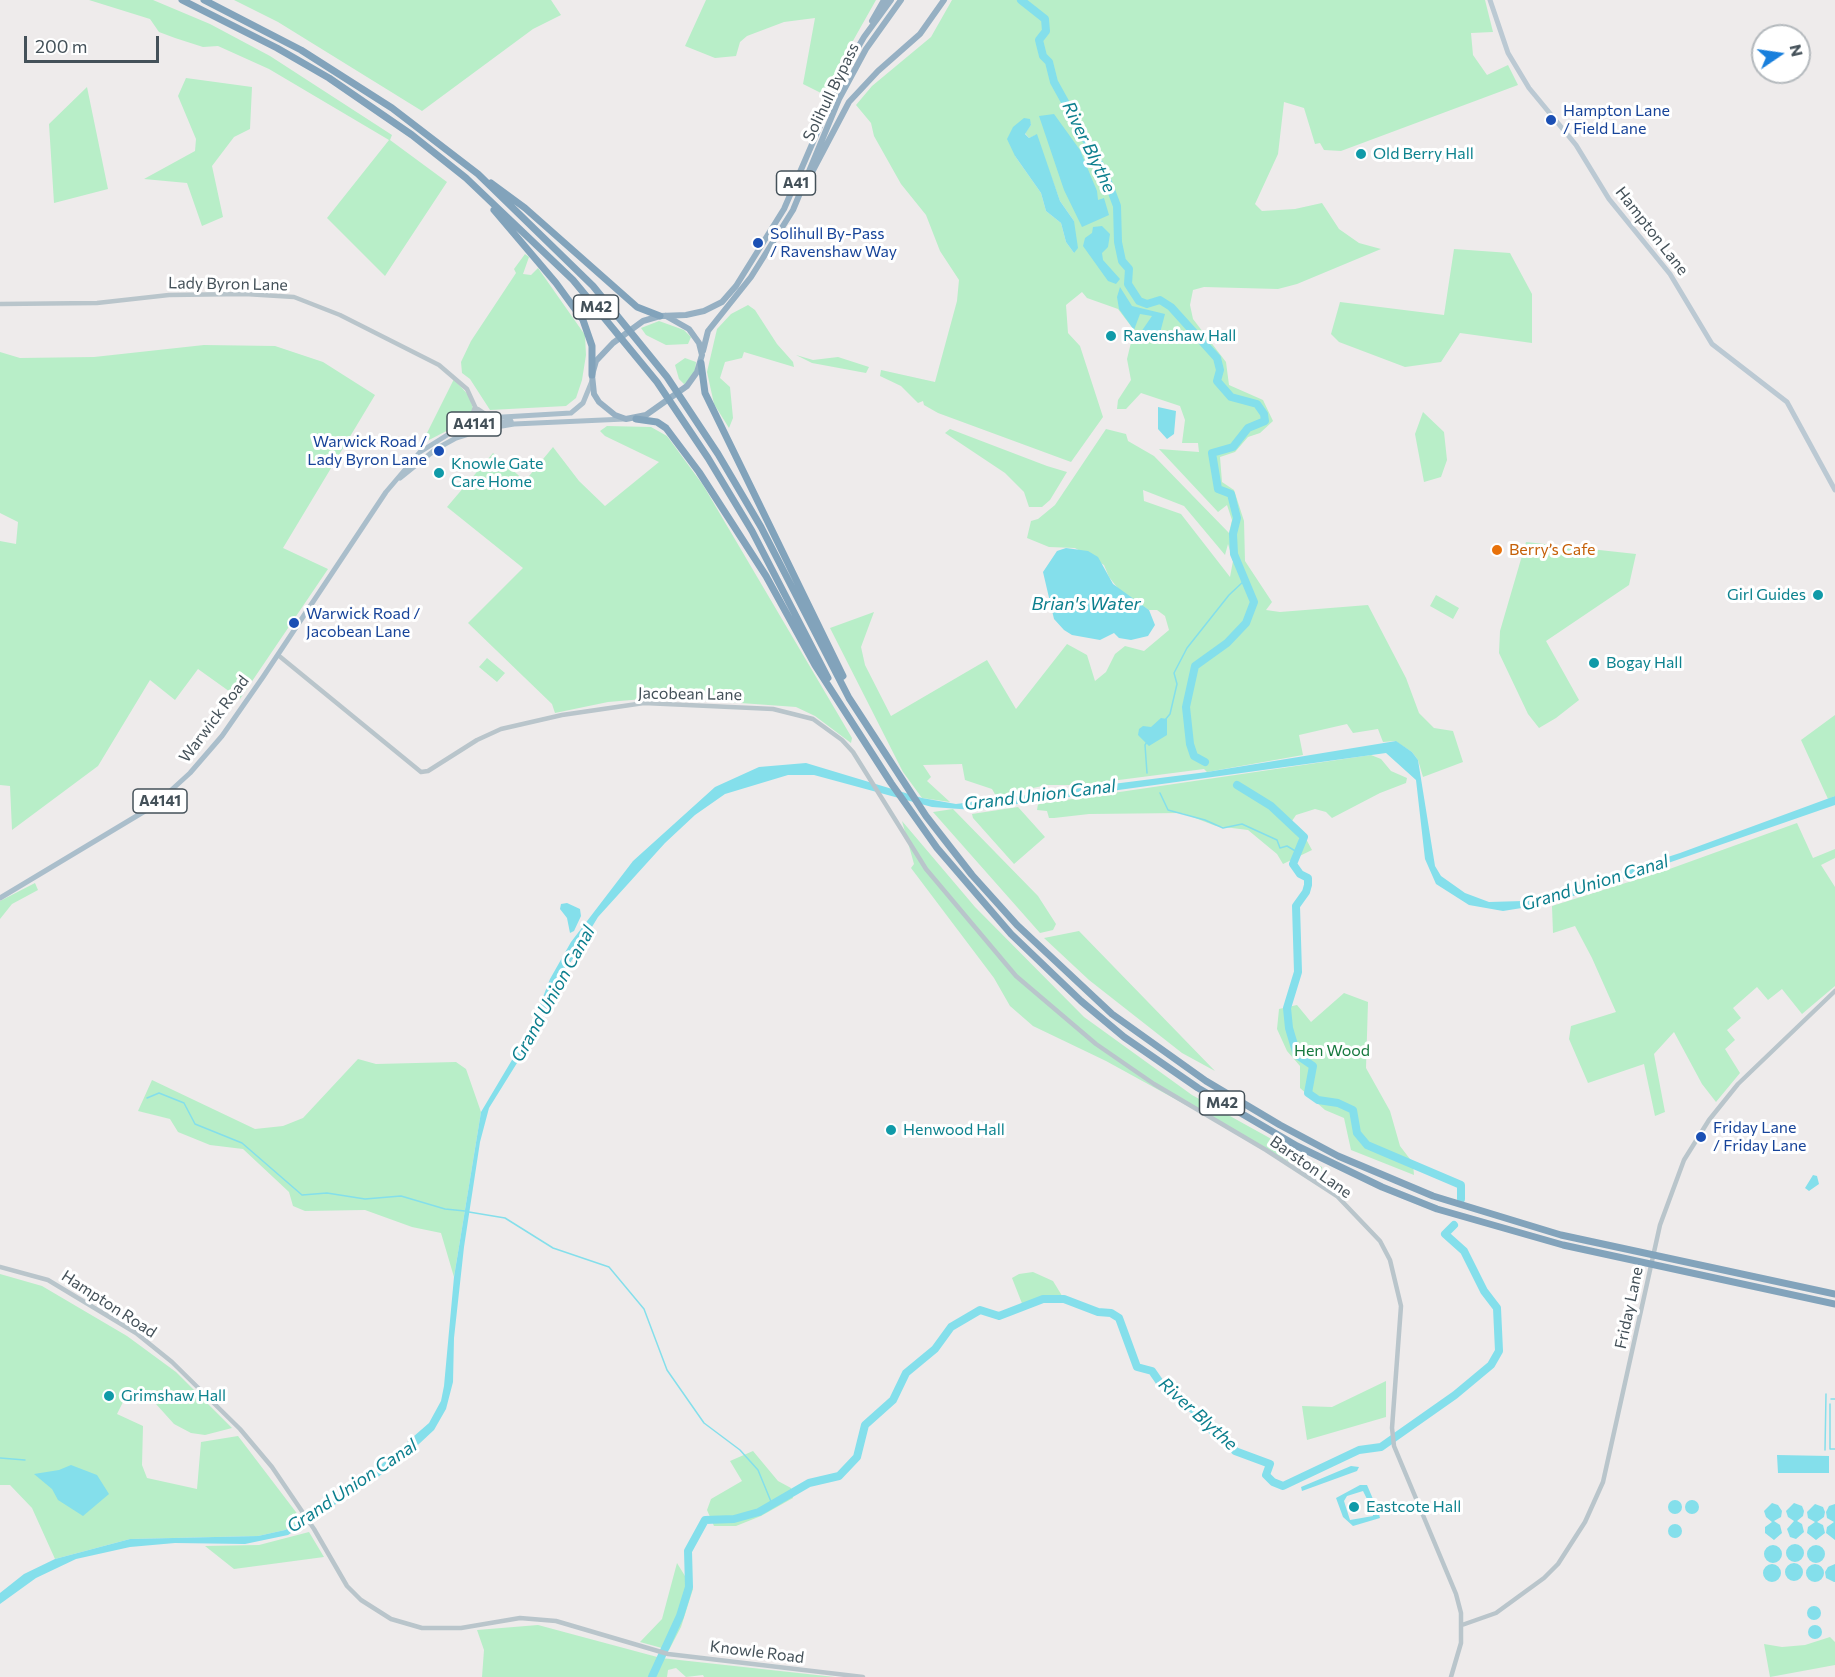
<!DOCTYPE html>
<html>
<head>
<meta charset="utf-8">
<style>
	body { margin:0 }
	#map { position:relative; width:1835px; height:1677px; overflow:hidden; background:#eeebeb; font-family:Commissioner,sans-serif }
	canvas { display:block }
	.north { position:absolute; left:1751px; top:24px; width:60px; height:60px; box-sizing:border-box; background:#fff; border:2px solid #b4b9bd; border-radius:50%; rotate:77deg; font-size:16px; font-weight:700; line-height:24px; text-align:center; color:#445159 }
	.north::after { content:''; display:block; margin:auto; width:21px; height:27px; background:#187fdc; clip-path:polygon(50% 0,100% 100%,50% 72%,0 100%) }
	.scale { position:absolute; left:24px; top:36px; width:135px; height:27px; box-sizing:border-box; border:3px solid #445159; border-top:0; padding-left:8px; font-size:18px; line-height:21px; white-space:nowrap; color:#445159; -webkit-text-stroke:4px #fff; paint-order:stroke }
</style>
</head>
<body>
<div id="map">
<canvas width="1835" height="1677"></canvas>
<div class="north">N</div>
<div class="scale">200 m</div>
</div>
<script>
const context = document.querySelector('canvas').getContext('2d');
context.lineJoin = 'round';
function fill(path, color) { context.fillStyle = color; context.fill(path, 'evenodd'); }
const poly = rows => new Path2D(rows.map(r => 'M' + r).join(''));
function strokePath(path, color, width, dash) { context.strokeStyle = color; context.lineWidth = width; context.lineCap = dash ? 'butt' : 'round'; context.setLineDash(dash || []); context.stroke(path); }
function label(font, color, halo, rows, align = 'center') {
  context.font = font + ' Commissioner,sans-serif'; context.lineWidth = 6; context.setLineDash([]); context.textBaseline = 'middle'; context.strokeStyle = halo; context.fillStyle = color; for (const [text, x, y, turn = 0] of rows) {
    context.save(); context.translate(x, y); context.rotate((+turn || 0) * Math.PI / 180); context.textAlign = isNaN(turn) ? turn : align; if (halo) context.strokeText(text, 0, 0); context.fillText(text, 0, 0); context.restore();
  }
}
const green = poly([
	[89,0,153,0,210,24,270,56,392,135,390,140,447,182,385,276,327,218,389,140,269,69,218,46,203,47,175,38,159,32,150,19],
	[234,0,551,0,561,15,533,29,422,111,278,22],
	[706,0,876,0,823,94,803,84,815,18,784,22,747,36,740,42,736,56,715,58,685,46],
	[952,0,1485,0,1493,32,1471,33,1473,55,1487,75,1508,65,1518,85,1341,151,1324,150,1320,143,1315,144,1304,108,1284,102,1278,154,1255,204,1262,211,1295,209,1322,203,1339,229,1359,243,1381,249,1297,284,1278,289,1204,287,1193,290,1190,305,1193,319,1226,362,1229,385,1263,400,1273,421,1260,433,1248,437,1235,452,1220,457,1222,482,1234,490,1244,521,1245,561,1272,602,1266,610,1280,612,1368,605,1406,678,1419,713,1434,728,1453,731,1463,762,1423,777,1418,760,1412,752,1395,741,1383,742,1378,729,1353,733,1347,724,1299,735,1303,755,1207,772,1204,769,1080,785,1047,785,996,796,992,789,965,780,962,764,923,765,931,777,927,781,950,802,922,798,903,772,830,628,874,612,861,647,865,665,891,716,987,660,1016,709,1067,644,1087,655,1095,681,1106,672,1115,654,1125,646,1144,651,1169,630,1165,616,1157,610,1149,610,1120,591,1109,577,1104,565,1075,548,1049,547,1027,538,1031,521,1038,519,1055,505,1106,429,1126,434,1128,441,1154,456,1229,533,1232,520,1227,505,1218,512,1159,449,1199,452,1198,443,1182,443,1185,420,1180,406,1141,393,1126,409,1117,409,1118,400,1131,380,1127,359,1134,330,1118,309,1087,298,1082,292,1066,305,1068,333,1080,346,1103,417,1071,462,938,413,924,405,923,401,918,403,901,386,880,376,881,370,935,382,957,301,959,280,940,251,926,215,901,184,874,136,871,123,856,105,872,86,931,37],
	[1029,119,1031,125,1025,133,1029,138,1036,135,1060,201,1074,221,1074,253,1066,242,1061,223,1046,211,1041,193,1015,156],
	[1143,490,1184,506,1225,555,1228,544,1233,561,1230,577,1181,514,1144,501],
	[186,78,252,87,250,129,234,137,212,166,223,217,202,226,187,183,144,179,195,151,196,139,178,96],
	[87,87,108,189,54,203,49,124],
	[1454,249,1510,253,1532,294,1532,343,1460,333,1441,362,1405,367,1339,342,1331,334,1340,302,1444,315],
	[525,254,529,257,523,274,531,275,538,268,585,335,586,355,582,380,576,398,566,406,490,410,470,379,462,373,461,362,471,341,516,273,514,269],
	[748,305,755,310,777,344,793,362,794,367,744,352,742,358,725,362,720,378,730,387,733,418,729,428,714,404,707,372,717,329,731,314],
	[659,321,684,330,691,337,688,344,666,345,646,335,641,328],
	[204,345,275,346,323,362,375,395,283,548,328,569,240,699,198,669,175,700,150,680,98,766,12,830,10,786,0,785,0,541,16,544,18,522,0,513,0,352,20,358,94,357],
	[796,355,813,360,838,357,869,367,866,373,812,363],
	[685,358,696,362,695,371,685,385,679,379,675,365],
	[454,379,470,397,473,409,471,415,460,424,429,440,427,433],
	[1423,412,1444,432,1447,460,1441,477,1424,482,1415,434],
	[607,426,651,427,667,436,703,485,852,738,851,743,815,716,796,707,699,700,643,699,608,702,555,713,552,704,468,623,523,568,447,507,493,453,525,481,553,447,579,481,605,506,659,462,605,436,600,431],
	[950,429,1047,466,1067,472,1050,500,1042,507,1029,507,1024,492,1005,473,945,433],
	[1526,542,1636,554,1629,585,1546,641,1579,700,1556,718,1539,728,1528,714,1499,653,1500,631],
	[1436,595,1459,608,1453,619,1430,606],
	[1123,600,1138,607,1139,610,1131,613,1122,609,1120,603],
	[487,658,505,673,497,682,479,667],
	[1835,715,1835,796,1828,799,1801,740],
	[1371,755,1381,759,1391,771,1407,778,1406,783,1380,793,1332,818,1326,812,1315,809,1296,815,1292,821,1300,828,1312,850,1283,864,1277,854,1248,830,1216,826,1182,813,1089,814,1054,818,1049,818,1047,811,1037,810,1038,804],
	[1018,807,1045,837,1014,864,973,818,972,814],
	[953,809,1038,896,1056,924,1053,930,1040,933,933,812],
	[902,821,975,907,1084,1017,1192,1095,1322,1167,1322,1174,1317,1177,1106,1061,1033,1026,1010,1006,994,978,911,868,914,864],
	[1797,823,1813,858,1835,849,1835,858,1821,865,1835,887,1835,986,1802,1014,1782,989,1768,1000,1757,987,1733,1008,1741,1018,1727,1030,1735,1040,1725,1049,1740,1073,1716,1102,1702,1084,1674,1032,1654,1054,1665,1112,1655,1116,1644,1064,1588,1083,1569,1039,1571,1026,1616,1012,1592,958,1575,926,1553,933,1552,906,1664,871],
	[35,883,38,890,12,904,0,919,0,901],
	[1079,931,1215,1071,1182,1053,1089,980,1044,938],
	[1344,993,1368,1002,1366,1068,1390,1111,1400,1146,1413,1163,1414,1175,1351,1150,1344,1118,1325,1110,1300,1088,1300,1066,1287,1051,1277,1029,1279,1009,1297,1005,1311,1022],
	[358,1059,376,1064,456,1062,466,1069,481,1112,454,1277,441,1233,412,1227,365,1210,305,1211,293,1206,289,1192,243,1149,210,1145,178,1132,170,1119,138,1111,152,1080,255,1129,283,1126,303,1118],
	[1033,1272,1053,1281,1064,1299,1043,1299,1023,1306,1012,1278,1019,1274],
	[0,1274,42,1286,127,1336,176,1372,232,1428,205,1435,191,1433,174,1424,156,1404,128,1392,117,1414,143,1426,142,1465,147,1478,197,1489,201,1442,238,1436,302,1520,285,1530,258,1536,130,1539,55,1559,32,1508,10,1485,0,1485],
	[1386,1381,1386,1417,1307,1440,1302,1406,1332,1407],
	[753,1451,778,1481,791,1488,793,1498,761,1516,736,1526,714,1526,707,1510,711,1499,742,1481,730,1461],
	[309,1532,324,1557,234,1569,205,1546,259,1545],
	[677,1563,693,1589,681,1627,669,1650,640,1642,662,1619],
	[538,1625,661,1658,835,1677,704,1677,703,1675,686,1677,676,1668,668,1670,667,1677,482,1677,484,1650,477,1630],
	[1830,1637,1835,1642,1835,1665,1770,1677,1764,1644,1782,1647,1805,1645]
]);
const water = poly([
	[1054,114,1080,150,1097,191,1098,200,1104,198,1109,215,1082,227,1064,190,1039,116],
	[1024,118,1030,119,1031,125,1025,134,1029,138,1037,134,1060,201,1074,221,1078,248,1074,253,1066,242,1061,223,1046,211,1041,193,1015,156,1007,139,1013,127],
	[1102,226,1110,234,1108,247,1102,253,1103,260,1120,279,1116,284,1108,281,1083,246,1085,238,1092,233,1093,227],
	[1120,287,1132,306,1165,314,1160,333,1151,341,1142,339,1141,332,1152,316,1140,314,1134,330,1119,309,1117,297],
	[1158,407,1176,411,1174,434,1167,439,1158,429],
	[1066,548,1088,551,1098,557,1113,584,1149,610,1155,625,1148,636,1131,640,1119,638,1114,633,1100,640,1072,635,1064,630,1054,619,1043,572,1057,551],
	[1123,600,1138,607,1139,610,1131,613,1122,609,1120,604],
	[1161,718,1167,719,1167,735,1149,746,1138,735,1139,729,1143,726,1151,727],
	[1396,741,1412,752,1418,760,1435,866,1441,876,1465,893,1489,902,1523,901,1553,894,1680,853,1835,796,1835,805,1553,903,1503,911,1469,905,1436,884,1425,859,1416,780,1386,753,974,810,932,807,814,775,788,775,725,794,695,815,665,843,598,917,558,983,540,1026,489,1108,480,1142,464,1247,454,1338,453,1382,446,1409,434,1430,405,1457,378,1477,288,1535,245,1544,175,1543,130,1547,76,1559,36,1578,0,1604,0,1593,24,1574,55,1559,130,1539,258,1536,285,1530,316,1512,374,1471,429,1423,441,1401,444,1386,454,1277,481,1112,531,1028,550,979,571,942,633,861,715,787,759,767,806,763,922,798,956,804,1207,772],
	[567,903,580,909,581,916,574,931,570,933,567,918,560,909,561,904],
	[1813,1175,1817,1176,1819,1184,1809,1191,1805,1188],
	[1777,1455,1829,1456,1829,1473,1778,1473],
	[71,1465,97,1475,109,1494,83,1516,58,1500,52,1489,34,1474,59,1470],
	[1351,1466,1359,1467,1357,1471,1302,1491,1301,1487],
	[1360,1485,1367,1485,1373,1499,1368,1501,1363,1491,1347,1496,1344,1501,1350,1520,1373,1516,1371,1504,1376,1503,1380,1518,1353,1526,1343,1517,1336,1498],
	'1668 1507a7 7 0 1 1 14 0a7 7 0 1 1-14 0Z',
	'1685 1507a7 7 0 1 1 14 0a7 7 0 1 1-14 0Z',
	[1772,1503,1778,1505,1782,1511,1781,1517,1774,1521,1780,1525,1782,1533,1774,1540,1765,1533,1765,1527,1772,1522,1766,1517,1764,1511],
	[1794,1503,1802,1506,1804,1511,1803,1516,1797,1521,1802,1524,1804,1532,1796,1539,1790,1537,1787,1529,1794,1521,1788,1517,1786,1511],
	[1815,1504,1823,1507,1825,1512,1824,1517,1817,1522,1823,1525,1825,1533,1816,1540,1807,1533,1808,1527,1815,1522,1808,1518,1807,1512],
	[1835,1504,1835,1540,1826,1533,1827,1527,1834,1522,1827,1518,1826,1512,1829,1506],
	'1668 1531a7 7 0 1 1 14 0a7 7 0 1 1-14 0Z',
	'1786 1553a9 9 0 1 1 18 0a9 9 0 1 1-18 0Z',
	'1807 1554a9 9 0 1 1 18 0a9 9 0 1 1-18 0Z',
	'1764 1554a9 9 0 1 1 18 0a9 9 0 1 1-18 0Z',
	'1785 1572a9 9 0 1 1 18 0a9 9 0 1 1-18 0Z',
	[1835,1564,1835,1582,1834,1582,1826,1578,1825,1572,1828,1567],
	'1763 1573a9 9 0 1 1 18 0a9 9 0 1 1-18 0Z',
	'1806 1573a9 9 0 1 1 18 0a9 9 0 1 1-18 0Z',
	'1807 1613a7 7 0 1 1 14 0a7 7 0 1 1-14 0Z',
	'1808 1632a7 7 0 1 1 14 0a7 7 0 1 1-14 0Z'
]);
const stream = poly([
	[1165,720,1170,714,1177,684,1174,673,1187,648,1229,595,1245,580],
	[1147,742,1145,745,1147,773],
	[1160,793,1168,810,1205,820,1223,828,1242,824,1277,840,1280,848,1287,846,1297,852],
	[147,1098,159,1093,184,1103,195,1124,242,1143,302,1195,327,1193,365,1199,401,1196,445,1209,465,1211],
	[469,1212,505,1218,553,1248,609,1267,644,1309,667,1370,704,1423,740,1450,758,1470,772,1504],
	[1831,1399,1835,1399],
	[1830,1404,1830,1449,1835,1449],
	[1825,1450,1826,1394],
	[0,1458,25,1460]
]);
const river = poly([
	[1021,0,1045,19,1046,31,1039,40,1043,56,1049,62,1054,82,1105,174,1117,206,1118,242,1122,261,1129,269,1128,284,1139,301,1147,304,1160,300,1171,307,1217,358,1220,370,1217,381,1231,397,1257,404,1264,414,1265,421,1248,428,1233,447,1212,453,1218,489,1231,494,1237,518,1233,534,1234,554,1254,602,1246,623,1227,643,1195,666,1186,707,1190,744,1194,756,1205,762],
	[1237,785,1271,806,1304,837,1293,864,1300,874,1308,878,1308,885,1306,892,1296,906,1298,972,1287,1008,1289,1028,1297,1055,1313,1066,1308,1093,1318,1100,1338,1103,1353,1110,1357,1133,1367,1145,1461,1185,1461,1199],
	[652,1677,680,1616,689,1587,688,1551,705,1520,734,1519,759,1512,809,1483,839,1476,857,1457,865,1425,893,1400,906,1373,935,1349,951,1327,980,1310,999,1316,1043,1299,1064,1299,1098,1312,1111,1313,1119,1318,1137,1367,1152,1371,1161,1384,1196,1412,1218,1438,1231,1444,1235,1451,1270,1464,1266,1475,1273,1482,1283,1486,1359,1450,1381,1447,1455,1395,1491,1365,1499,1351,1497,1308,1484,1291,1464,1251,1445,1234,1454,1225]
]);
const tertiary = poly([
	[0,304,97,303,169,295,245,294,294,297,340,315,439,365,467,389,482,422],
	[478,409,493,419],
	[460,428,470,421,475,407],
	[278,655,421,772,428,771,477,740,501,729,562,715,644,703,773,709,813,719,842,740,853,752,926,869,1016,976,1096,1044,1154,1084,1266,1150,1337,1196,1380,1241,1390,1260,1401,1306,1392,1428,1394,1446,1456,1594,1461,1613,1461,1643,1451,1677],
	[0,1267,48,1280,136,1333,172,1362,240,1429,272,1467,314,1529,347,1586,361,1600,391,1619,422,1628,461,1628,520,1618,556,1621,668,1654,863,1677],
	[1462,1625,1496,1613,1544,1578,1558,1564,1585,1522,1603,1482,1660,1225,1684,1160,1709,1120,1738,1084,1835,991]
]);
const secondary = poly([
	[1490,0,1508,53,1529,88,1576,145,1609,199,1670,274,1712,344,1787,402,1835,490]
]);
const primary = poly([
	[482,422,488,425,511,421],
	[400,478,436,449,456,438,484,429,514,424,625,419],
	[0,898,155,805,190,773,222,736,263,677,386,492,420,452,452,432,482,422,503,417,571,413,583,403,592,381]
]);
const trunk = poly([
	[872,21,884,0],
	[810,176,849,102,878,71,920,34,944,0],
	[666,316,689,329,699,343,702,355,697,372,687,386,646,415,626,419,615,415,599,402,594,394,592,375,596,361,613,343,643,321,660,316,686,315,704,311,722,302,736,286,784,209,842,75,864,37,891,0],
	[703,351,708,331,751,277,793,210,839,99,866,49,901,0]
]);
const motorway = poly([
	[182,0,277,48,329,78,412,135,466,178,573,280,657,382,708,458,752,531,828,678],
	[204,0,301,50,392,108,478,174,593,286,667,377,718,454,761,527,849,698,926,816,972,875,1017,925,1112,1014,1206,1081,1280,1125,1338,1156,1433,1196,1561,1235,1835,1294],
	[491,183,525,208,637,307,660,316],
	[494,210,556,283,583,320,592,346,592,375],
	[701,363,705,393,843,676],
	[636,419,657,422,666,428,699,472,766,576,815,665,891,783,937,848,1011,934,1081,1001,1124,1037,1198,1088,1297,1146,1382,1187,1437,1209,1563,1245,1835,1304]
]);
const markers = [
	[1551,120,6,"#1a4fb4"],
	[1361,154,6,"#0f9aa8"],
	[758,243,6,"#1a4fb4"],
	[1111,336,6,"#0f9aa8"],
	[439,451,6,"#1a4fb4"],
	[439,473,6,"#0f9aa8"],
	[1497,550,6,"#e8710a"],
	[1818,595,6,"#0f9aa8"],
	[294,623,6,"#1a4fb4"],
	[1594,663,6,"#0f9aa8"],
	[891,1130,6,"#0f9aa8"],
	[1701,1137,6,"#1a4fb4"],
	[109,1396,6,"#0f9aa8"],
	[1354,1507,6,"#0f9aa8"]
];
const shields = [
	[796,183,39],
	[596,307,45],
	[474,424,54],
	[160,801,54],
	[1222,1103,45]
];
const shieldNames = [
	["A41",796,183],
	["M42",596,307],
	["A4141",474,424],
	["A4141",160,801],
	["M42",1222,1103]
];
const streetNames = [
	["Solihull Bypass",831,92,-64],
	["Hampton Lane",1652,231,52],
	["Lady Byron Lane",228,284,1],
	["Jacobean Lane",690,694,1],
	["Warwick Road",214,719,-53],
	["Barston Lane",1311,1167,35],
	["Hampton Road",109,1304,33],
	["Friday Lane",1629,1308,-78],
	["Knowle Road",757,1652,7]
];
const transitNames = [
	["Hampton Lane",1563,111],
	["/ Field Lane",1563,129],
	["Solihull By-Pass",770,234],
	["/ Ravenshaw Way",770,252],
	["Warwick Road /",427,442,"right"],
	["Lady Byron Lane",427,460,"right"],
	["Warwick Road /",306,614],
	["Jacobean Lane",306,632],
	["Friday Lane",1713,1128],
	["/ Friday Lane",1713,1146]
];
const cultureNames = [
	["Old Berry Hall",1373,154],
	["Ravenshaw Hall",1123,336],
	["Knowle Gate",451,464],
	["Care Home",451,482],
	["Girl Guides",1806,595,"right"],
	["Bogay Hall",1606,663],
	["Henwood Hall",903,1130],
	["Grimshaw Hall",121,1396],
	["Eastcote Hall",1366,1507]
];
const foodNames = [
	["Berry’s Cafe",1509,550]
];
const parkNames = [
	["Hen Wood",1332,1051]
];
const waterNames = [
	["River Blythe",1089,147,64],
	["Brian's Water",1086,604],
	["Grand Union Canal",1040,795,-7],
	["Grand Union Canal",1595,883,-17],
	["Grand Union Canal",553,994,-61],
	["River Blythe",1198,1414,42],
	["Grand Union Canal",352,1486,-34]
];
fill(green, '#b8eec8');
fill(water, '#84dfeb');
strokePath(stream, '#84dfeb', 1.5);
strokePath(river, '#84dfeb', 8);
strokePath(tertiary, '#b9c5cb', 4.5);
strokePath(secondary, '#bbc9d3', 5);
strokePath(primary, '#aabecb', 5);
strokePath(trunk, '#96b0c3', 6);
strokePath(motorway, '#82a3bb', 7);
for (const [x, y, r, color] of markers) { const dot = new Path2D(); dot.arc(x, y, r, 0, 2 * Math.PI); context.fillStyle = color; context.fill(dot); strokePath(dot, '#fff', 2); }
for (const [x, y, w] of shields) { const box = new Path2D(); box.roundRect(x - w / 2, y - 12, w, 24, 4.5); context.fillStyle = '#fff'; context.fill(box); strokePath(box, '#445159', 1.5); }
label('bold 15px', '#445159', null, shieldNames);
label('16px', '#445159', '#fff', streetNames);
label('16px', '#164399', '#fff', transitNames, 'left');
label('16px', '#0d838f', '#fff', cultureNames, 'left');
label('16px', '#c56008', '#fff', foodNames, 'left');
label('16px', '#16793e', '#fff', parkNames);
label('italic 18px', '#0c7f8e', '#fff', waterNames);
</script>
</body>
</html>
